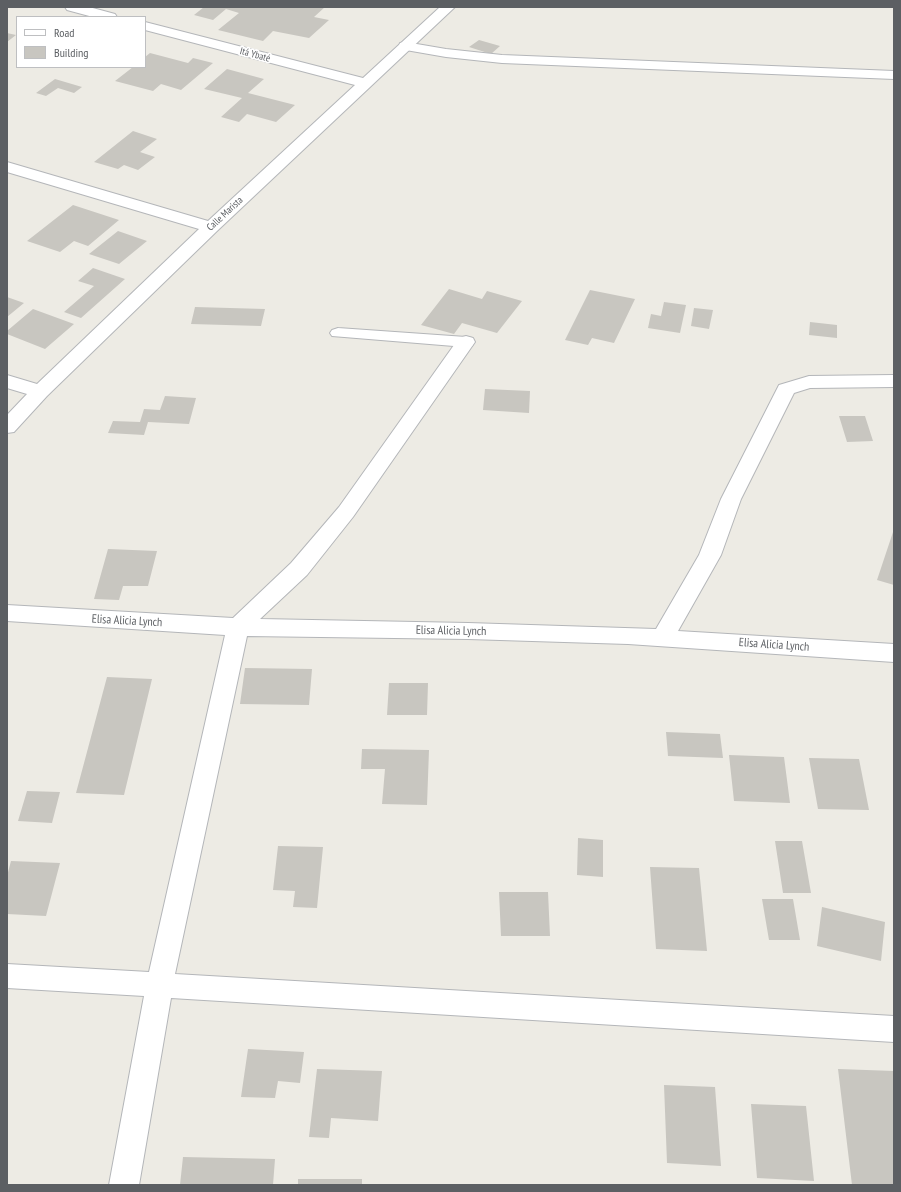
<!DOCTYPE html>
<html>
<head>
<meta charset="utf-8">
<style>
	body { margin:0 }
	#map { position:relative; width:901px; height:1192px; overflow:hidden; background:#edebe4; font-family:"PT Sans Narrow",sans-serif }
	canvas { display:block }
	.frame { position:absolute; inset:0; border:8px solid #5c5f63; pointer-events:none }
	.legend { position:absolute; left:16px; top:16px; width:130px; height:52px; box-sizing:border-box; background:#fff; border:1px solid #bebfc1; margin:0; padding:5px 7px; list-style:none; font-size:12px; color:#5c5f63 }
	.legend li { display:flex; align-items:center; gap:8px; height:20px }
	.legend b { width:20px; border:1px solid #bebfc1 }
</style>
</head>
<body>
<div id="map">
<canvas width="901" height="1192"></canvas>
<div class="frame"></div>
<ul class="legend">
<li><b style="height:5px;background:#fff"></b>Road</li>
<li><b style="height:11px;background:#c8c6c0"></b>Building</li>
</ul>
</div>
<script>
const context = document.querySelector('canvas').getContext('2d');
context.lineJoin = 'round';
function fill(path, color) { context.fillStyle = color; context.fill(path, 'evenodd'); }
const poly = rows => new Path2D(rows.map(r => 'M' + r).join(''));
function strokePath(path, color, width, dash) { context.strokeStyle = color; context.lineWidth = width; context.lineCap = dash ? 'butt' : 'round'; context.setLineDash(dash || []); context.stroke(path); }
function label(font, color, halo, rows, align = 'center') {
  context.font = font + ' "PT Sans Narrow",sans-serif'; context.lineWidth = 3.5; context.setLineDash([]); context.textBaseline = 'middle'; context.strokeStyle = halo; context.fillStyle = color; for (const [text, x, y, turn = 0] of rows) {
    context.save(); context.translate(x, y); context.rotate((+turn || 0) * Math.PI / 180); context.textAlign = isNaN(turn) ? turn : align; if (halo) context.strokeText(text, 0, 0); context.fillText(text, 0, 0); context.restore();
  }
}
const building = poly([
	[204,7,325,7,314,17,329,20,309,38,273,31,263,41,218,30,239,13,226,9,213,20,194,15],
	[7,33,16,35,7,42],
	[479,40,500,46,491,54,469,47],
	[150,53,188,63,193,58,213,63,181,90,161,84,153,91,115,81,133,67,145,67,145,57],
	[227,69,264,79,248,93,295,105,276,122,247,114,239,122,221,117,242,98,204,89],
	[55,79,82,87,74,93,58,88,46,96,36,93],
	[133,131,157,139,140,152,155,157,138,170,124,165,118,169,94,162],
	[73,205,119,220,88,246,74,241,60,252,27,241],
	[118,231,147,241,119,264,89,254],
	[93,268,125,279,81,318,64,312,94,286,78,281],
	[449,289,482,299,487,291,522,301,497,333,462,323,454,334,421,325],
	[590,290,635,299,614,343,592,338,588,345,565,340],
	[7,297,24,303,7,317],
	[664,302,686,305,680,333,648,328,651,314,661,316],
	[195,307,265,309,261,326,191,324],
	[694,308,713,310,709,329,691,326],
	[33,309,74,324,45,349,7,334,7,331],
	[810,322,837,325,837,338,809,335],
	[485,389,530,391,529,413,483,410],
	[165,396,196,398,189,424,148,422,144,435,108,433,113,421,140,422,144,409,160,410],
	[839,416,865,416,873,441,847,442],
	[894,529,894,585,877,580],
	[108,549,157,551,148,586,123,586,119,600,94,599],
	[245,668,312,669,309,705,240,704],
	[107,677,152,679,124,795,76,793],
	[389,683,428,683,427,715,387,715],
	[666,732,720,734,723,758,668,756],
	[362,749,429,750,427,805,382,804,385,769,361,769],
	[729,755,784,757,790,803,734,801],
	[809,758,859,759,869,810,818,809],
	[27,791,60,792,52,823,18,821],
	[578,838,603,840,603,877,577,875],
	[775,841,802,841,811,893,783,893],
	[278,846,323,847,317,908,293,907,295,891,273,890],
	[11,861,60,863,46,916,7,914,7,876],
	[650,867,699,868,707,951,656,949],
	[499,892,548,892,550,936,501,936],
	[762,899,793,899,800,940,769,940],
	[822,907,885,922,881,961,817,946],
	[248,1049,304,1052,300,1083,278,1081,275,1098,241,1097],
	[317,1069,382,1071,378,1121,331,1118,329,1138,309,1137],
	[838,1069,894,1071,894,1185,852,1185],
	[664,1085,715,1087,721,1166,667,1163],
	[751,1104,806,1106,814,1181,757,1178],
	[183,1157,275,1159,273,1185,180,1185],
	[298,1179,362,1179,362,1185,298,1185]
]);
const service = poly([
	[405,42,446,49,502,55,894,71,894,79,502,63,446,57,400,49,399,46,400,43,405,42],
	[338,328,466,337,472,338,474,342,472,346,466,347,332,336,330,333,332,330,338,328]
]);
const minor = poly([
	[65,7,89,7,115,14,117,17,93,17,67,10,65,7],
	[440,7,455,7,217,231,47,396,14,432,7,433,7,415,27,394,7,388,7,375,37,384,199,229,7,172,7,162,208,221,355,85,145,30,145,22,363,78,440,7],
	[466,336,473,338,475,342,353,517,307,575,260,619,468,623,656,629,699,555,721,499,779,385,809,376,894,375,894,387,810,388,794,393,741,499,721,555,678,631,894,644,894,662,628,644,468,639,247,636,175,974,894,1016,894,1042,171,998,139,1185,109,1185,144,996,7,988,7,964,149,972,225,635,7,621,7,605,233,618,291,563,339,507,459,338,466,336]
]);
const farStreetnames = [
	["Itá Ybaté",255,55,15],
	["Calle Marista",225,214,-43]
];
const streetNames = [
	["Elisa Alicia Lynch",127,621,3],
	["Elisa Alicia Lynch",451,631,1],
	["Elisa Alicia Lynch",774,645,4]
];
fill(building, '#c8c6c0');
strokePath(service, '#b4b6b9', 2);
strokePath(minor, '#b4b6b9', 2);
fill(service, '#fff');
fill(minor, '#fff');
label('10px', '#5c5f63', '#fff', farStreetnames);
label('12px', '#5c5f63', '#fff', streetNames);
</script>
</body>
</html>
